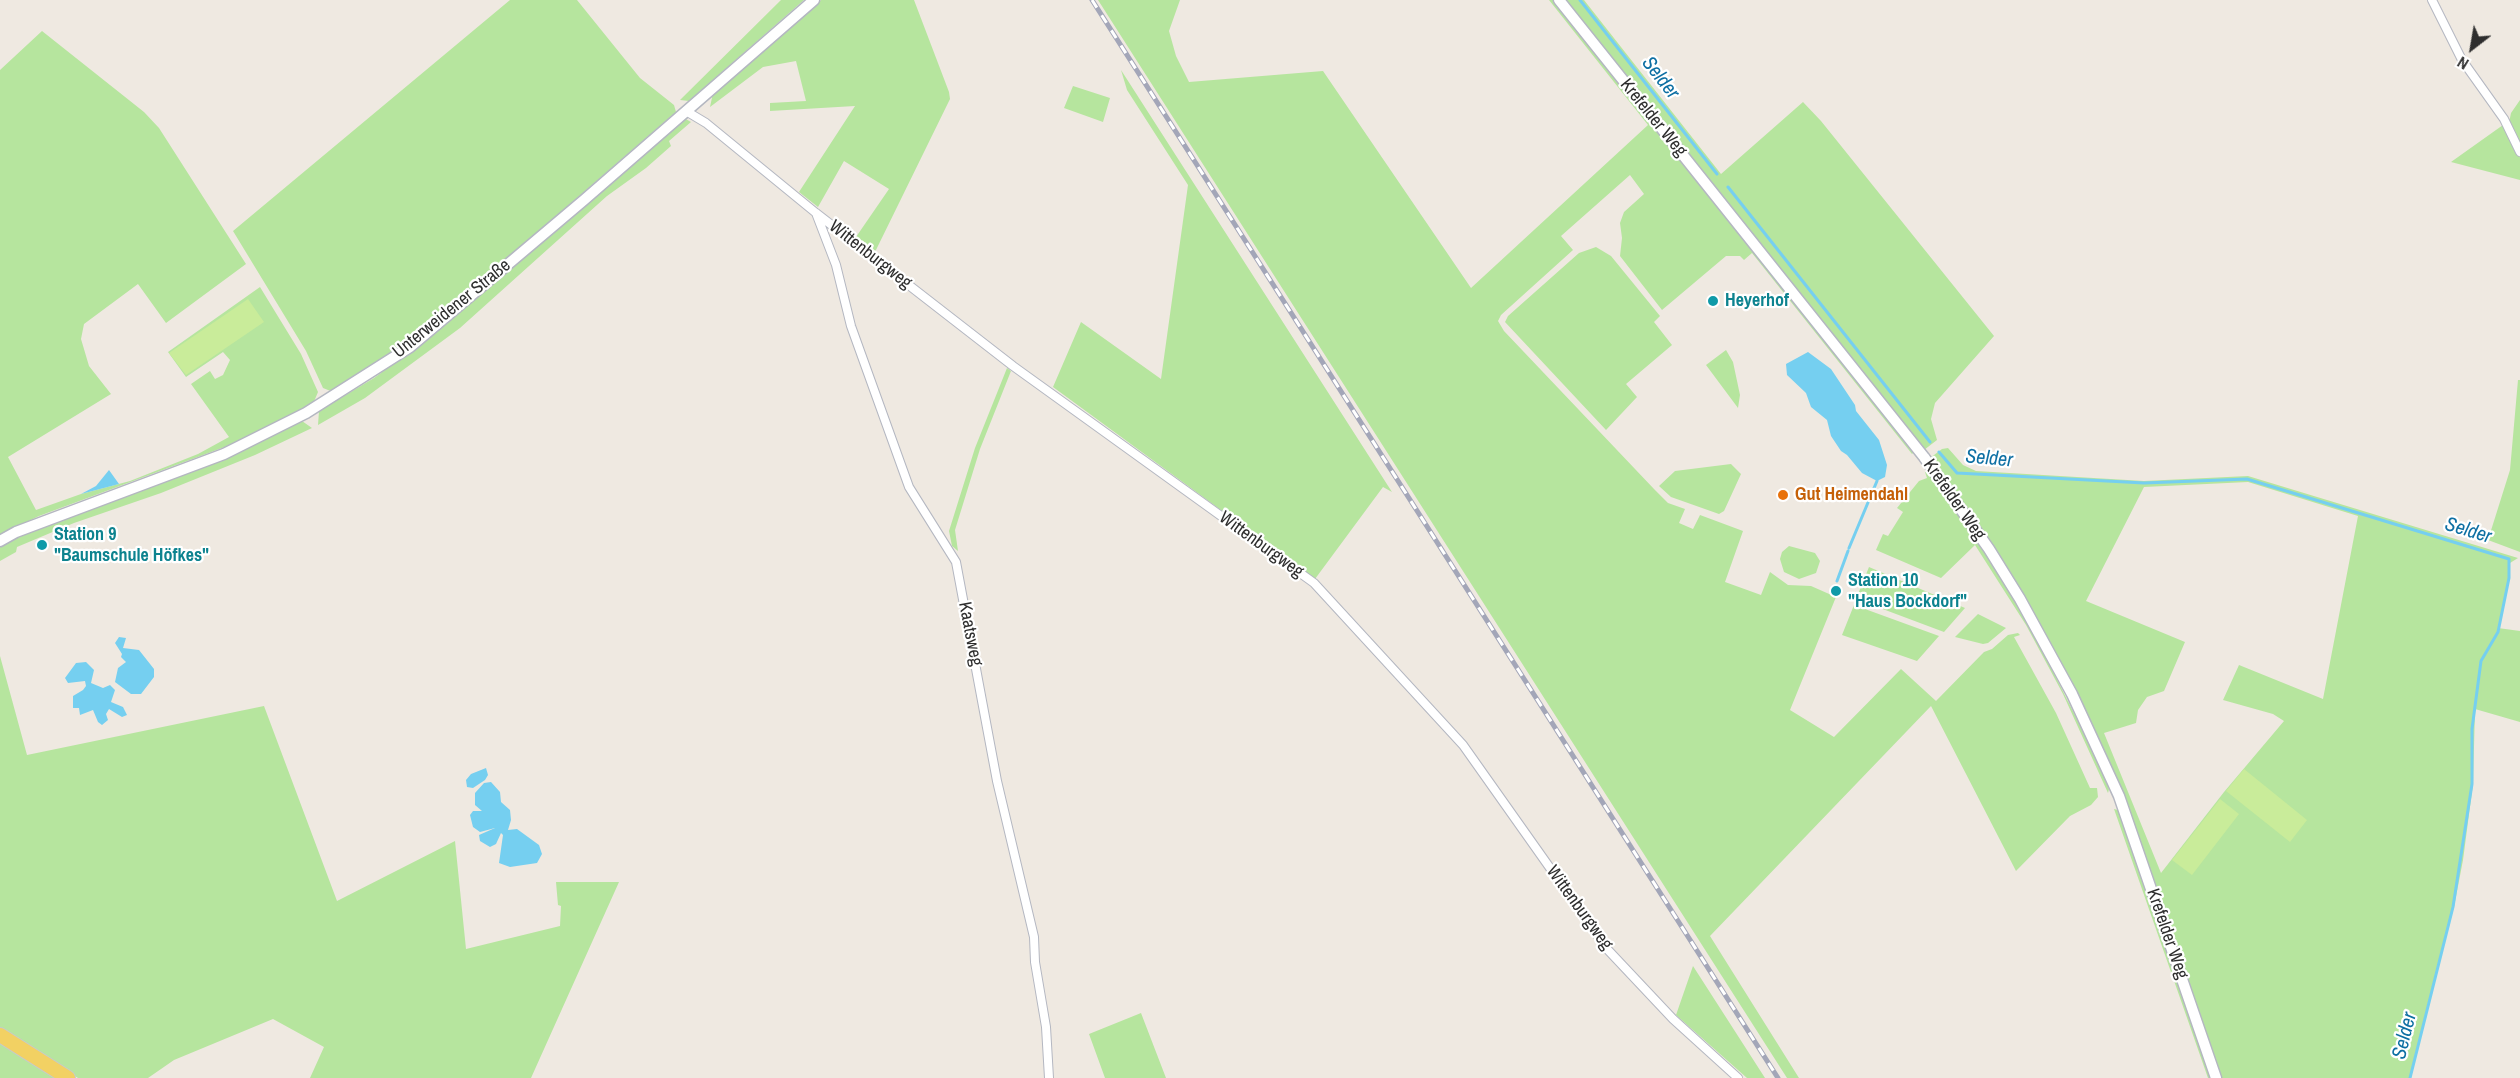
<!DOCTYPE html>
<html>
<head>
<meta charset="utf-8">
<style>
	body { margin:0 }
	#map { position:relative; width:2520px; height:1078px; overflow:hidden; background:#efe9e1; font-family:"Archivo Narrow",sans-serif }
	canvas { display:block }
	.north { position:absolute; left:2442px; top:18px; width:60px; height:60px; -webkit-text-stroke:4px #fff; paint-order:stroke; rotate:211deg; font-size:16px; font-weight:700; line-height:24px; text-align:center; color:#2e2e2e }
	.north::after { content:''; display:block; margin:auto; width:21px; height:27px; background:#2e2e2e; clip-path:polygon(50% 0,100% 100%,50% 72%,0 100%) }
</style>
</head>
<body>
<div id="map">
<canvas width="2520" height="1078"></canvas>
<div class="north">N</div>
</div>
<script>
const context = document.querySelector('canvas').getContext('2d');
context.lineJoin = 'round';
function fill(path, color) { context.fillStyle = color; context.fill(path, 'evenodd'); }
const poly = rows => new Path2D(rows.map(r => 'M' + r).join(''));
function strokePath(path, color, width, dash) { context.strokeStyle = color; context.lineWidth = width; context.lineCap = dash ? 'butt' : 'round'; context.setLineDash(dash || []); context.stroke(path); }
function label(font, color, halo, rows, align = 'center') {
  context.font = font + ' "Archivo Narrow",sans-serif'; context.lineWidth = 4.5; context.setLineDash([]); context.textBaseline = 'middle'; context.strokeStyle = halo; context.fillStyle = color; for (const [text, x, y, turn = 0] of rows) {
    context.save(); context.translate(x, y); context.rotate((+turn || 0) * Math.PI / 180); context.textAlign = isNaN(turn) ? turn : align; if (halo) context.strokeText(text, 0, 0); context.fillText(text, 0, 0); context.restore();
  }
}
const green = poly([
	[510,0,577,0,640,78,674,105,676,112,447,311,396,351,333,392,323,388,306,351,233,231],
	[781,0,804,0,689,101,680,100],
	[821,0,914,0,949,92,950,99,875,252,856,237,889,189,844,161,818,207,799,192,855,106,770,111,770,103,806,101,796,61,763,67,710,107,713,93],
	[1098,0,1180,0,1169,31,1176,56,1189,82,1323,71,1471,288,1648,125,1549,0,1553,0,1914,452,1912,454,1752,253,1744,260,1740,256,1726,256,1662,310,1620,256,1622,238,1620,223,1624,212,1644,194,1630,175,1561,236,1573,250,1501,315,1498,321,1504,331,1654,489,1668,503,1685,509,1679,523,1693,529,1700,515,1743,531,1725,582,1761,595,1770,572,1788,585,1811,586,1836,597,1790,710,1834,737,1901,669,1936,701,1984,652,1992,649,2008,635,2018,633,2020,635,2014,637,2056,713,2090,788,2097,788,2098,797,2091,805,2070,816,2016,871,1931,706,1710,936,1799,1078,1787,1078],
	[1565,0,1584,0,1721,174,1803,102,1821,121,1994,336,1935,403,1931,419,1937,440,1924,450],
	[42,31,144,112,159,128,246,264,166,323,138,284,84,324,81,339,89,366,111,394,8,457,36,510,81,494,130,481,198,454,229,437,191,384,210,371,215,379,223,375,230,360,223,352,186,377,168,352,260,287,301,354,318,392,313,404,230,445,39,516,0,535,0,70],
	[1121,70,1392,492,1383,487,1315,579,1053,387,1081,322,1161,379,1188,185,1127,90],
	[1073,86,1110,98,1103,122,1064,108],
	[2520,100,2520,146,2509,123,2511,113],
	[684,118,691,122,669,141,671,146,646,168,607,196,460,328,365,398,318,425,319,411,374,378,407,354],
	[2503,125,2520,157,2520,180,2451,162],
	[1596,247,1611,256,1660,316,1654,322,1672,345,1626,384,1637,397,1606,430,1505,322,1508,316,1579,253],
	[1726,350,1733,362,1740,395,1738,408,1706,365],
	[1007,368,1011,371,980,449,955,530,958,551,952,546,949,531,975,448],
	[2518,380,2520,380,2520,552,2488,540,2510,470],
	[302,421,312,428,255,455,161,493,74,523,17,547,16,552,0,561,0,547,23,534,216,461],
	[1948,448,1963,465,1976,471,2144,481,2248,476,2518,558,2510,563,2510,578,2498,628,2520,631,2520,722,2475,709,2473,784,2463,860,2454,907,2428,1003,2411,1078,2221,1078,2128,807,2096,733,2047,637,1997,554,1930,458,1942,449],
	[2248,482,2358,516,2323,699,2239,665,2223,700,2273,714,2284,721,2224,792,2161,873,2104,733,2136,723,2138,710,2147,697,2164,691,2185,642,2086,601,2144,487],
	[1731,464,1741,474,1724,511,1719,514,1671,497,1659,486,1675,471],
	[1928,471,1980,544,2028,622,2092,749,2109,789,2108,793,2063,694,2026,625,1975,545,1941,578,1876,550,1883,534,1888,536,1903,512,1897,508,1919,481,1927,478,1925,472],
	[1789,546,1815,553,1820,561,1816,573,1799,579,1784,572,1780,559,1782,552],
	[1869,567,1965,608,1944,632,1856,599],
	[1854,605,1939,636,1917,661,1842,635],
	[1978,614,2006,628,1988,643,1983,644,1955,637],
	[0,656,27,755,264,706,337,901,455,841,466,949,560,926,561,906,558,905,556,882,619,882,531,1078,310,1078,324,1047,273,1019,174,1060,148,1078,78,1078,0,1029],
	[2114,809,2118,810,2134,852,2211,1078,2208,1078],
	[1693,966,1765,1078,1747,1078,1676,1015],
	[1141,1013,1166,1078,1105,1078,1089,1034],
	[0,1042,59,1078,0,1078]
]);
const pitch = poly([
	[248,299,264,322,186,375,169,353],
	[2244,769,2307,820,2290,842,2226,791],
	[2220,799,2239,814,2192,875,2172,860]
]);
const water = poly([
	[1808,352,1831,369,1855,405,1856,411,1879,440,1887,465,1885,477,1877,481,1862,473,1847,455,1841,451,1831,436,1827,420,1811,407,1806,393,1787,375,1786,364],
	[109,470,119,484,81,494,96,486],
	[119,637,126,638,123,648,139,650,154,669,154,677,141,694,131,694,115,682,118,668,126,662,121,657,122,654,115,643],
	[86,662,94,670,91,683,103,688,110,685,115,690,111,702,123,707,127,715,122,717,109,709,106,714,108,720,102,725,98,722,93,710,80,715,79,708,73,708,73,696,83,690,86,686,85,681,68,683,65,678,76,663],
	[486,768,488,775,485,780,473,788,467,787,466,780,471,774],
	[491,782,500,792,501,802,510,810,511,820,508,830,517,829,539,845,542,854,537,863,510,867,499,863,503,835,501,833,496,844,490,847,480,841,479,835,495,828,480,832,473,827,470,815,473,811,482,811,475,805,475,793,484,783]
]);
const stream = poly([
	[1580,0,1717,174],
	[1728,187,1930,442],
	[1939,452,1957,473,2144,483,2247,479,2509,559,2509,578,2498,632,2481,661,2472,729,2472,784,2453,907,2410,1078],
	[1849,548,1877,481],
	[1837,581,1848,551]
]);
const minor = poly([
	[2432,0,2462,60,2504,119,2520,152],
	[686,111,706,123,816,213,1013,366,1314,583,1463,745,1608,950,1673,1019,1738,1078],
	[816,213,836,265,851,326,909,487,956,562,997,781,1034,937,1035,962,1046,1027,1049,1078]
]);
const tertiary = poly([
	[1559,0,1924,457,1989,549,2020,599,2072,694,2119,796,2216,1078],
	[0,541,16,532,224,454,306,413,410,347,584,200,814,0]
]);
const primary = poly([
	[0,1035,68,1078]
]);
const rail = poly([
	[1092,0,1778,1078]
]);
const markers = [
	[1713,301,6,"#0f9aa8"],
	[1783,495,6,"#e8710a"],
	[42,545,6,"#0f9aa8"],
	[1836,591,6,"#0f9aa8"]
];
const streetNames = [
	["Krefelder Weg",1653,118,51],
	["Wittenburgweg",870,255,38],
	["Unterweidener Straße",452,309,-39],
	["Krefelder Weg",1954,500,55],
	["Wittenburgweg",1261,545,36],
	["Kaatsweg",970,634,79],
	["Wittenburgweg",1579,908,54],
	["Krefelder Weg",2167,934,71]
];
const cultureNames = [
	["Heyerhof",1725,301],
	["Station 9",54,535],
	["\"Baumschule Höfkes\"",54,556],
	["Station 10",1848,581],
	["\"Haus Bockdorf\"",1848,602]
];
const foodNames = [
	["Gut Heimendahl",1795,495]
];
const waterNames = [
	["Selder",1660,78,52],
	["Selder",1989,459,5],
	["Selder",2468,531,17],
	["Selder",2405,1036,-76]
];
fill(green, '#b6e59e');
fill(pitch, '#c9ec9a');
fill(water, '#75cff0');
strokePath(stream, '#75cff0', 3);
strokePath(minor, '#b4b7c1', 10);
strokePath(tertiary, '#b4b7c1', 13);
strokePath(primary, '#c9c9c9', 16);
strokePath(minor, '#fff', 8);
strokePath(tertiary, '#fff', 10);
strokePath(primary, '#f2d163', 14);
strokePath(rail, '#a3a6b8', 5);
strokePath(rail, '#fff', 3, [9]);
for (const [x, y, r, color] of markers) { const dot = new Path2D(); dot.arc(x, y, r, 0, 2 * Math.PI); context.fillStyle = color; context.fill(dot); strokePath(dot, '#fff', 2); }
label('18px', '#2e2e2e', '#fff', streetNames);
label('bold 18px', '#0d838f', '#fff', cultureNames, 'left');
label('bold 18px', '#c56008', '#fff', foodNames, 'left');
label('italic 20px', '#0d6fa3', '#fff', waterNames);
</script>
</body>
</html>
